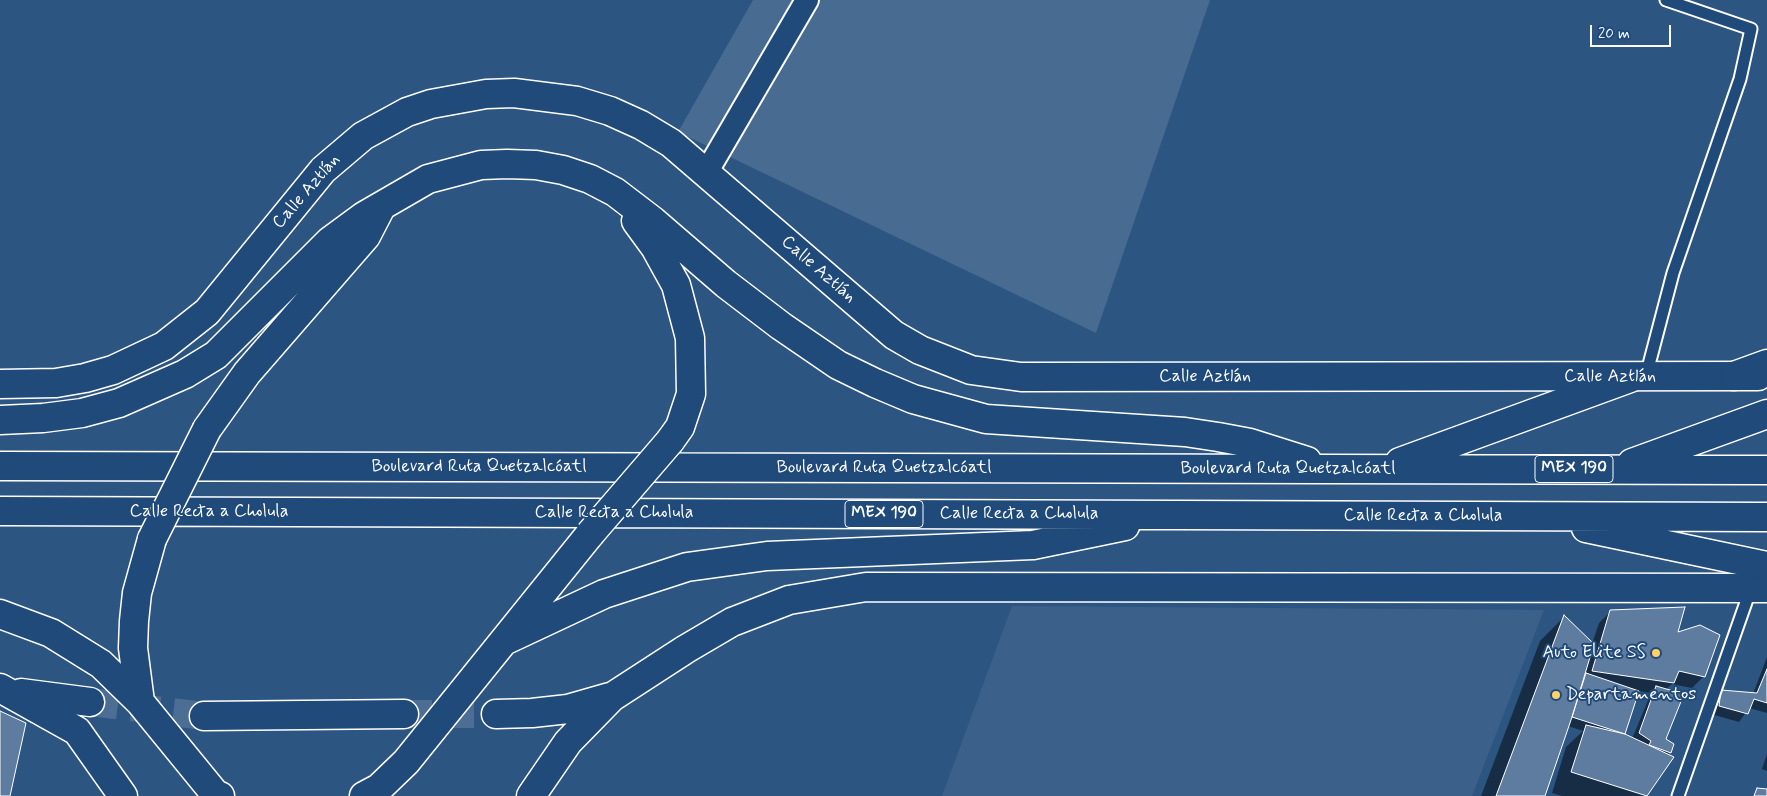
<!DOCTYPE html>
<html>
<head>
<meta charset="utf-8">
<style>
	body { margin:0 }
	#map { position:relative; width:1767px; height:796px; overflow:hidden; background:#2c5582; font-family:Mynerve,sans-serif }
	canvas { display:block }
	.scale { position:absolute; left:1590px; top:25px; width:81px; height:22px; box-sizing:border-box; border:2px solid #fff; border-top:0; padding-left:6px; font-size:15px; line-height:18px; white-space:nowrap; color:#fff; -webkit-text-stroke:4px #1f4a7a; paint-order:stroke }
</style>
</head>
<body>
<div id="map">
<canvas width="1767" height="796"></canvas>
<div class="scale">20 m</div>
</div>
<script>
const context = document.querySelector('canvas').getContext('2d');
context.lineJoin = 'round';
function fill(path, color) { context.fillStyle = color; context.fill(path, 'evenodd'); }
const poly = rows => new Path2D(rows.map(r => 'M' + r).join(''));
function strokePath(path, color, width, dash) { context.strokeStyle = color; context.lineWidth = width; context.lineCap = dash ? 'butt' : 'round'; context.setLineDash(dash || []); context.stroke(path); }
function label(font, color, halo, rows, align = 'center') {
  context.font = font + ' Mynerve,sans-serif'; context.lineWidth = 4; context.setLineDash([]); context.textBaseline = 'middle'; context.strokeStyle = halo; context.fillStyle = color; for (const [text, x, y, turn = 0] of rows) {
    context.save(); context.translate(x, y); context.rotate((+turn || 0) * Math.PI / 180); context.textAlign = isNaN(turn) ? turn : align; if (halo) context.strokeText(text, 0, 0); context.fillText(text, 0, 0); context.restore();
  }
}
const built = poly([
	[1012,606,1544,610,1472,796,942,796]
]);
const green = poly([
	[753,0,1210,0,1096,333,678,132]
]);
const shadow = poly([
	[1611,611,1676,634,1704,676,1692,688,1672,684,1665,690,1665,739,1670,752,1667,755,1672,757,1646,796,1562,796,1552,793,1566,747,1583,731,1568,726,1544,796,1481,796,1540,641,1564,617,1592,644,1599,623],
	[1638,691,1651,693,1632,739,1623,734],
	[1767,657,1767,713,1749,708,1739,722,1711,714,1714,699,1722,691,1753,694],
	[1767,754,1767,771,1762,769]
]);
const building = poly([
	[1685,607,1678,632,1700,625,1720,635,1705,677,1679,671,1674,683,1592,671,1610,610,1685,607],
	[1564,615,1594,644,1572,717,1545,796,1496,796,1564,615],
	[1767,669,1767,703,1754,699,1748,714,1719,706,1721,690,1757,693,1767,669],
	[1586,673,1639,691,1625,734,1572,717,1586,673],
	[1656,686,1684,694,1666,739,1674,744,1671,753,1649,745,1651,741,1639,733,1656,686],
	[0,711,26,723,10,796,0,796,0,711],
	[1586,725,1625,734,1674,757,1647,796,1571,772,1586,725],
	[1757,788,1767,789,1767,796,1754,796,1757,788]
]);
const secondaryTunnel = poly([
	[90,702,204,716],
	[404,714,496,714]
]);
const lane = poly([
	[1646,376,1673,273,1740,79,1751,29,1666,0],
	[1678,796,1751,588]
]);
const street = poly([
	[706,173,807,0]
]);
const secondary = poly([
	[0,384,56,383,85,378,113,370,164,346,207,312,323,170,363,136,407,112,431,104,486,94,514,93,577,101,610,111,641,125,671,143,894,335,920,350,971,370,1021,377,1758,376],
	[0,688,77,731,123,796],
	[21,693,90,702],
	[496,714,532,713,568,709,610,697],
	[204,716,404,714],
	[531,796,568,742,612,697,686,649,732,622,789,600,866,587,1767,588]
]);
const primary = poly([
	[636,221,655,247,676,285,690,338,691,394,680,427,670,441],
	[0,420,43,418,82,413,119,403,185,374,216,355,330,241,364,216,428,179,481,165,507,164,536,165,563,170,590,179,615,192,653,221,726,284,781,326,838,365,875,383,913,399,986,419,1185,432,1218,437,1250,443,1307,461],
	[207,429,247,373,366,236,381,207],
	[1400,462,1630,378],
	[1632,463,1767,414],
	[0,466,1767,470],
	[0,511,1767,517],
	[1586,528,1767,566],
	[0,614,51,633,101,664,140,702,216,795,220,796],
	[506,640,604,594,687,567,767,556,1033,545,1125,526],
	[140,702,133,648,134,621,137,593,152,539],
	[364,796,379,788,406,762,590,534]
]);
const highway = poly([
	[1734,376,1767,364]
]);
const primaryBridge = poly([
	[590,534,670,441],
	[152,539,207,429]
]);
const markers = [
	[1656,653,5,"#ffd166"],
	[1556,695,5,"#ffd166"]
];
const shields = [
	[1574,469,78],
	[884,514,78]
];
const shieldNames = [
	["MEX 190",1574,469],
	["MEX 190",884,514]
];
const streetNames = [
	["Calle Aztlán",307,192,-49],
	["Calle Aztlán",818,270,41],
	["Calle Aztlán",1205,377],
	["Calle Aztlán",1610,377],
	["Boulevard Ruta Quetzalcóatl",479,467],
	["Boulevard Ruta Quetzalcóatl",884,468],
	["Boulevard Ruta Quetzalcóatl",1288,469],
	["Calle Recta a Cholula",209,512],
	["Calle Recta a Cholula",614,513],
	["Calle Recta a Cholula",1019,514],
	["Calle Recta a Cholula",1423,516]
];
const poiNames = [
	["Auto Elite SS",1646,653],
	["Departamentos",1566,695,"left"]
];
fill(built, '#3b618b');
fill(green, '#486b92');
fill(shadow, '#0007');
fill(building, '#5e7c9f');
strokePath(building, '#fff', 1);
strokePath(secondaryTunnel, '#4c6e95', 28, [28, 14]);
strokePath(lane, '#fff', 15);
strokePath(street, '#fff', 26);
strokePath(secondary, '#fff', 31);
strokePath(primary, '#fff', 31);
strokePath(highway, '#fff', 31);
strokePath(lane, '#1f4a7a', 11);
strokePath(street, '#1f4a7a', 22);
strokePath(secondary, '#1f4a7a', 28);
strokePath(primary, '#1f4a7a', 28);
strokePath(highway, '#1f4a7a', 28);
strokePath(primaryBridge, '#fff', 31, []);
strokePath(primaryBridge, '#1f4a7a', 28);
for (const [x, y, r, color] of markers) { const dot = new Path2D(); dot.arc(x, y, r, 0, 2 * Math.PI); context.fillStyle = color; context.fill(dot); strokePath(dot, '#1f4a7a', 2); }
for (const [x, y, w] of shields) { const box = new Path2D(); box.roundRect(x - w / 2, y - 13.5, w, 27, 4); context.fillStyle = '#1f4a7a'; context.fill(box); strokePath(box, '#fff', 1); }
label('bold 16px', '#fff', null, shieldNames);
label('18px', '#fff', '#1f4a7a', streetNames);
label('18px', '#fff', '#1f4a7a', poiNames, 'right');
</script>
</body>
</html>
